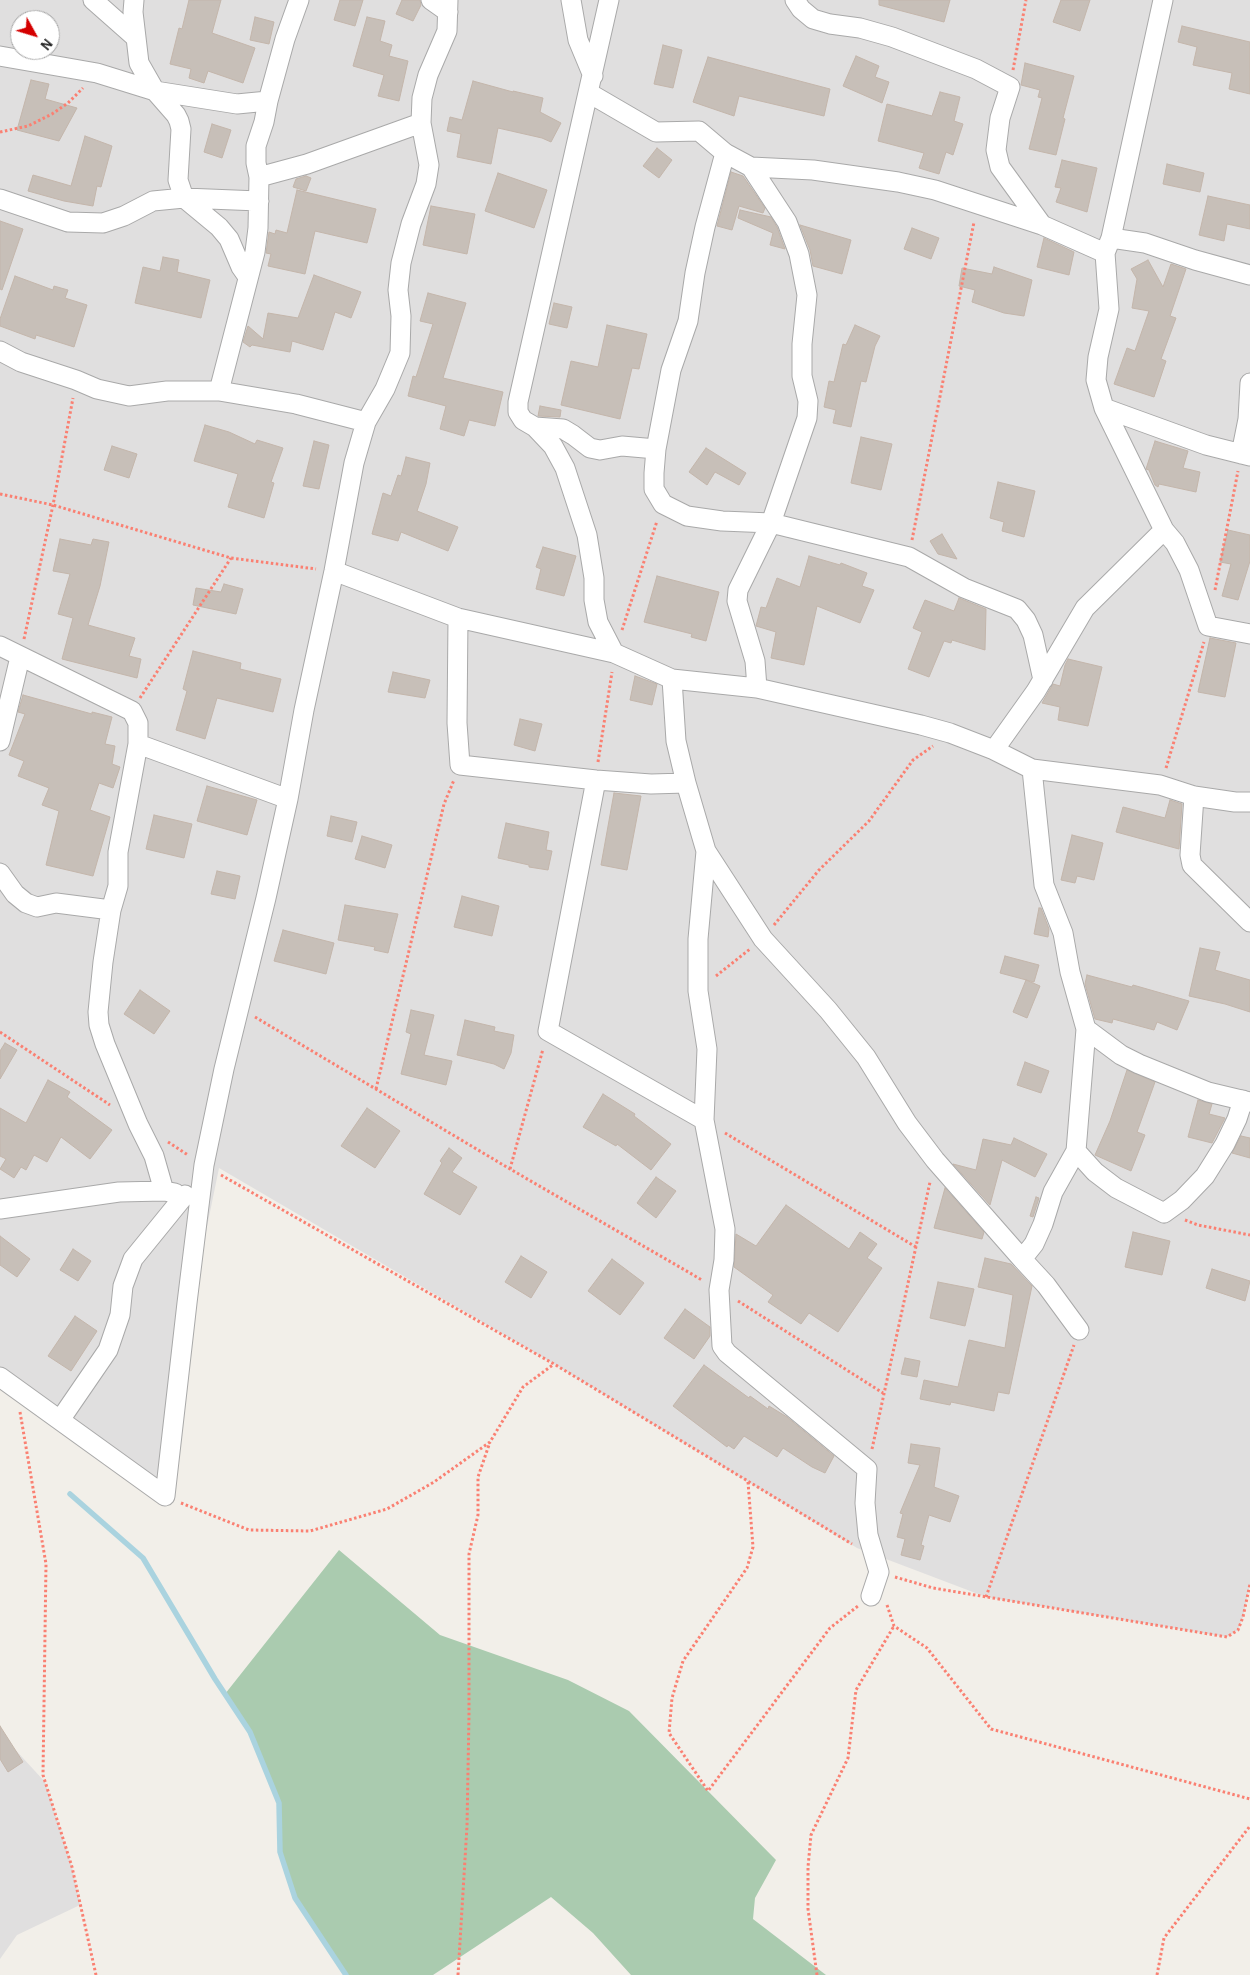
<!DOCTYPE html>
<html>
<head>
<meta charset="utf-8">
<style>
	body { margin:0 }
	#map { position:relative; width:1250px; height:1975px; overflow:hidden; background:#f2efe9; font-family:"Alegreya Sans",sans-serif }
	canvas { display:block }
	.north { position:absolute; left:10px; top:10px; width:50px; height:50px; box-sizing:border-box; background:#fff; border:1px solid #a7a7a7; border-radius:50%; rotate:129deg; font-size:14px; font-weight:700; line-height:20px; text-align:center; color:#222 }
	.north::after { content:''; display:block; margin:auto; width:18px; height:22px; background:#d40000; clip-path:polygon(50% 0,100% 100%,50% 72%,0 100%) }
</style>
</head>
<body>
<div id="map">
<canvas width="1250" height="1975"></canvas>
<div class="north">N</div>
</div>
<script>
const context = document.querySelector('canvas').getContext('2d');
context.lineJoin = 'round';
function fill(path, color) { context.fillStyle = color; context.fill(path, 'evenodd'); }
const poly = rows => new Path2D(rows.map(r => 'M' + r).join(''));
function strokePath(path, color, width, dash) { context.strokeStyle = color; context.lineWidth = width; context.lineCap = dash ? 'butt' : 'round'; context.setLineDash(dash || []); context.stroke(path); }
const residential = poly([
	[0,0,1250,0,1250,1584,1243,1617,1238,1630,1227,1637,986,1597,857,1548,554,1364,219,1168,190,1310,165,1496,0,1383],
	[20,20,50,20,50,50,20,50],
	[0,1733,45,1782,72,1867,80,1905,17,1935,0,1959]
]);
const cemetery = poly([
	[339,1550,440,1635,568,1680,629,1711,776,1860,755,1898,753,1919,826,1975,631,1975,593,1933,551,1897,433,1975,346,1975,295,1898,280,1852,279,1803,250,1732,225,1694]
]);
const stream = poly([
	[70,1494,143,1558,215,1679,250,1732,279,1803,280,1852,295,1898,346,1975]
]);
const building = poly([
	[189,0,221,0,212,33,255,48,243,83,208,71,204,83,189,78,191,69,170,64,179,28,182,29,189,0],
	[340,0,363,0,355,26,334,20,340,0],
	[402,0,420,0,421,5,413,21,396,14,402,0],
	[879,0,950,0,944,22,879,5,879,0],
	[1061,0,1090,0,1080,31,1053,22,1061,0],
	[255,17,274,22,269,44,250,40,255,17],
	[367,17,385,21,380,41,392,45,389,56,408,61,399,101,378,96,384,75,353,66,367,17],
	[1182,26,1250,42,1250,94,1229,89,1232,73,1193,65,1197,47,1178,42,1182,26],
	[663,45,682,50,673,88,654,84,663,45],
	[856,56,879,66,875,77,889,82,882,103,843,86,856,56],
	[708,57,830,89,824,116,739,96,734,116,693,102,708,57],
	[1025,63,1074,76,1063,118,1065,119,1056,155,1029,149,1042,98,1038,97,1040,90,1021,85,1025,63],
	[31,80,49,84,45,99,77,108,59,141,17,130,31,80],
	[473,81,513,92,513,91,543,98,540,112,561,123,551,142,542,138,498,128,491,164,457,157,461,134,447,131,450,117,462,120,473,81],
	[940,92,960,97,954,121,963,124,953,155,946,152,939,174,919,168,924,153,878,141,887,104,932,116,940,92],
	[212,124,231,130,222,158,204,152,212,124],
	[85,136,112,146,101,187,97,186,93,206,64,201,28,191,33,175,71,186,85,136],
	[657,148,672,160,659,178,643,166,657,148],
	[1062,160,1097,168,1087,212,1056,202,1061,188,1055,187,1062,160],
	[1167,164,1204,173,1200,192,1163,184,1167,164],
	[731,172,743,176,765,208,763,213,739,206,732,230,717,226,731,172],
	[498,173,547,190,534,228,485,211,498,173],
	[306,176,311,178,306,191,293,187,296,179,306,176],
	[297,190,376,209,367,243,315,231,305,274,268,266,271,254,266,253,269,232,275,234,276,230,287,233,297,190],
	[1208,196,1250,205,1250,229,1227,224,1224,241,1199,235,1208,196],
	[431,206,475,214,467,254,423,245,431,206],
	[740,210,771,217,777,227,785,249,770,245,773,233,738,218,740,210],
	[0,221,23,229,2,290,0,289,0,221],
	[800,225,851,240,842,274,813,266,810,250,800,225],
	[912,228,939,238,931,259,904,249,912,228],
	[1044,238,1074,252,1069,275,1037,267,1044,238],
	[163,257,179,260,177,272,210,280,201,318,135,303,143,267,160,271,163,257],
	[1148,260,1163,287,1171,264,1186,269,1170,316,1176,318,1161,359,1166,361,1154,397,1114,384,1127,348,1135,351,1149,311,1132,308,1137,279,1131,269,1148,260],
	[994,267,1032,280,1024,316,1004,313,972,302,975,290,959,286,962,268,992,274,994,267],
	[314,275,361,292,351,318,335,312,323,350,292,341,290,352,252,345,250,347,243,342,248,326,263,339,268,313,298,318,314,275],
	[15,276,53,290,54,286,68,290,65,298,87,305,74,347,36,335,35,339,0,326,0,319,15,276],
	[428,293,466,303,443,378,503,392,495,426,469,420,464,436,440,429,446,406,408,396,413,376,416,377,433,324,420,321,428,293],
	[554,303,572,307,567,328,549,324,554,303],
	[607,325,647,334,639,369,632,368,620,419,561,405,571,361,598,367,607,325],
	[855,325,880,336,875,346,866,382,861,381,851,427,833,423,836,410,824,407,829,381,834,382,843,344,846,345,855,325],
	[540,406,561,410,560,417,538,416,540,406],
	[205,425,229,432,255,444,257,440,283,448,271,482,274,483,264,518,228,507,238,474,194,461,205,425],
	[861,437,892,444,881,490,851,483,861,437],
	[314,441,329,445,319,489,303,486,314,441],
	[1155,441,1188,451,1183,468,1200,472,1196,492,1159,484,1158,487,1155,485,1149,470,1146,469,1155,441],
	[112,446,137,454,129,478,104,470,112,446],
	[706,448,746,473,739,485,715,472,707,485,689,472,706,448],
	[406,457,430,463,426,484,417,511,458,527,448,551,401,532,398,541,372,534,383,493,391,496,398,475,401,476,406,457],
	[998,482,1035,491,1024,537,1002,531,1004,522,990,518,998,482],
	[1228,530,1250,535,1250,561,1238,600,1222,596,1231,564,1220,562,1228,530],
	[942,534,957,559,938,554,930,541,942,534],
	[60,539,91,545,93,539,109,542,100,586,88,625,135,638,129,656,141,659,137,678,62,659,73,618,58,614,70,574,53,571,60,539],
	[543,547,576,556,564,596,536,589,541,569,536,567,543,547],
	[809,556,840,565,841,563,867,573,862,586,874,590,860,623,817,606,804,665,771,658,776,632,756,626,761,607,766,608,777,578,800,587,809,556],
	[657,576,719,592,706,641,691,637,692,634,644,622,657,576],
	[224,584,243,589,236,614,193,605,196,588,221,592,224,584],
	[959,598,986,609,985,650,952,640,951,643,944,641,929,677,908,669,922,632,913,628,925,600,954,611,959,598],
	[1210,638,1236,643,1225,697,1198,692,1210,638],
	[193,651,241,663,240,669,281,679,273,712,217,698,205,739,176,730,187,691,183,689,193,651],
	[1068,659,1102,667,1088,726,1058,720,1060,707,1042,703,1053,684,1060,686,1065,665,1068,659],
	[393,672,430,680,425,698,388,692,393,672],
	[635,676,657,684,652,705,630,700,635,676],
	[23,695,92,714,92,712,112,717,105,744,115,746,112,764,120,767,113,788,99,783,90,810,110,817,93,876,46,865,59,811,42,805,49,788,18,776,24,761,9,755,25,714,18,712,23,695],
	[520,719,542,724,535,751,514,745,520,719],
	[207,786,257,800,247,835,197,821,207,786],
	[614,793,641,796,627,870,601,865,614,793],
	[1170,800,1182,804,1179,849,1116,832,1123,807,1165,818,1170,800],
	[154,815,192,824,184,858,146,849,154,815],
	[331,816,357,822,352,842,327,836,331,816],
	[506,823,549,832,546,850,552,851,548,870,529,867,529,865,498,858,506,823],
	[1072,835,1103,843,1094,880,1077,876,1075,883,1061,880,1072,835],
	[362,836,392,845,385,868,355,859,362,836],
	[217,871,240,876,235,899,211,894,217,871],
	[462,896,499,906,492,936,454,927,462,896],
	[345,905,398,914,388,953,374,950,375,947,338,940,345,905],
	[1039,908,1041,908,1049,929,1048,937,1034,934,1039,908],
	[283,930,334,943,326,974,274,961,283,930],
	[1200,948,1220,952,1215,970,1250,980,1250,1012,1225,1004,1189,996,1200,948],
	[1005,956,1039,965,1034,982,1000,973,1005,956],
	[1087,975,1132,987,1133,985,1189,1001,1177,1030,1157,1022,1154,1030,1113,1019,1112,1023,1095,1019,1085,984,1087,975],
	[1026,980,1040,986,1027,1018,1013,1012,1026,980],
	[140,990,170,1011,154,1034,124,1014,140,990],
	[411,1010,434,1015,424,1055,452,1061,446,1085,401,1074,411,1034,406,1032,411,1010],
	[465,1020,495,1027,494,1031,514,1035,511,1053,504,1069,494,1064,457,1055,465,1020],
	[5,1043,17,1050,0,1079,0,1051,5,1043],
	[1025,1062,1049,1071,1041,1093,1017,1085,1025,1062],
	[1127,1070,1155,1082,1137,1132,1145,1135,1131,1171,1095,1155,1110,1121,1127,1070],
	[48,1080,70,1092,67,1097,112,1130,90,1159,61,1137,47,1162,34,1155,26,1170,21,1167,14,1178,0,1169,6,1159,0,1156,0,1108,26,1123,48,1080],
	[603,1094,635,1114,634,1116,671,1144,651,1170,617,1144,616,1146,583,1127,603,1094],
	[1198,1100,1212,1104,1209,1114,1225,1118,1212,1143,1188,1137,1198,1100],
	[367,1108,400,1131,375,1168,341,1146,367,1108],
	[1241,1136,1250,1138,1250,1158,1232,1153,1241,1136],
	[1014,1138,1047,1154,1035,1177,1002,1160,990,1205,953,1164,976,1170,983,1139,1011,1145,1014,1138],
	[449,1148,462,1158,452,1172,477,1187,460,1215,424,1194,442,1163,440,1161,449,1148],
	[656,1177,676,1191,656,1218,637,1203,656,1177],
	[945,1188,984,1232,982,1239,934,1228,945,1188],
	[1036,1197,1039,1198,1033,1217,1030,1216,1036,1197],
	[786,1205,849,1249,860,1232,877,1244,867,1258,882,1268,838,1332,809,1313,801,1324,768,1302,773,1295,734,1267,736,1234,756,1246,786,1205],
	[1133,1232,1170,1241,1162,1275,1125,1267,1133,1232],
	[0,1236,30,1259,17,1277,0,1265,0,1236],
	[73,1249,91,1261,78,1281,60,1270,73,1249],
	[521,1256,547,1272,531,1298,505,1282,521,1256],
	[985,1258,1011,1264,1032,1286,1009,1394,998,1392,994,1411,951,1402,950,1405,920,1399,924,1380,958,1387,969,1340,1005,1348,1013,1295,978,1287,985,1258],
	[612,1259,644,1283,620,1315,588,1291,612,1259],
	[1212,1269,1250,1281,1245,1301,1206,1288,1212,1269],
	[938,1282,974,1289,965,1326,930,1318,938,1282],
	[685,1309,710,1327,710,1336,694,1359,664,1338,685,1309],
	[75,1316,97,1331,71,1371,48,1356,75,1316],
	[905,1358,920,1361,917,1377,901,1374,905,1358],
	[704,1365,749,1398,750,1396,768,1409,769,1406,787,1417,834,1456,825,1473,812,1467,783,1448,777,1457,744,1436,734,1449,728,1445,727,1447,673,1406,704,1365],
	[911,1444,940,1448,934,1487,959,1496,950,1522,929,1515,921,1545,924,1546,920,1560,901,1555,905,1539,897,1537,903,1514,900,1513,920,1465,908,1463,911,1444],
	[0,1726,23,1762,8,1772,0,1759,0,1726]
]);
const path = poly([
	[1013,70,1026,0],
	[0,132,28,126,52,114,68,103,83,88],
	[0,494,53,505,231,558,316,569],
	[912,540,974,222],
	[1215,590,1238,471],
	[622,630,657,521],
	[24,639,53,505,73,398],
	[140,698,231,558],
	[598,762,612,672],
	[1166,768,1204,642],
	[774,925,819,870,869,821,913,760,933,746],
	[716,976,750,949],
	[255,1017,510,1169,702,1280],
	[0,1032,110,1105],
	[376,1089,444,804,454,780],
	[725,1133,916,1247],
	[168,1142,188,1155],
	[510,1169,543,1049],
	[221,1175,554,1364,852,1544],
	[1185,1220,1198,1225,1250,1235],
	[738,1301,883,1393],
	[20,1412,46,1564,43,1775,72,1867,96,1975],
	[872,1449,930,1182],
	[748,1482,753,1547,747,1568,683,1661,672,1698,669,1733,708,1791,830,1628,858,1606],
	[181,1503,249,1530,310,1531,387,1509,434,1482,490,1442,523,1387,554,1364],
	[895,1577,933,1588,1227,1637,1238,1630,1243,1617,1250,1584],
	[986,1597,1074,1345],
	[887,1605,894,1626,927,1648,991,1729,1250,1799],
	[458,1975,467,1826,469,1715,469,1554,478,1515,478,1477,490,1442],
	[817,1975,808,1909,808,1867,811,1835,848,1758,856,1690,894,1626],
	[1157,1975,1164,1938,1250,1826]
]);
const street = poly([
	[93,0,136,38],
	[134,0,133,12,139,63,155,91,176,115,179,121,181,129,178,180,184,198,259,201],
	[299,0,285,39,268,101,264,122,256,146,256,163,259,177,258,228,255,252,219,391,296,404,366,422],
	[431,0,448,12],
	[571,0,578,40,593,76],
	[609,0,518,402,518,412,523,420,535,427,563,429,573,435,590,448,600,450,622,446,656,449],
	[795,0,801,9,813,19,830,24,860,28,892,37,976,69,1010,87,1000,118,996,150,1000,167,1042,225],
	[0,56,97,73,155,91,237,104,268,101],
	[589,93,656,132,699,131,725,153,751,167,787,222,799,254,807,295,802,344,802,376,808,401,807,418,771,523,738,590,737,601,755,661,757,688],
	[725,153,705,227,695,273,688,321,671,370,656,449,654,473,654,489,663,504,687,516,722,521,771,523,909,557,964,588,1017,609,1026,620,1033,635,1043,680],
	[751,167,813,170,898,182,935,190,1042,225,1105,253],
	[259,177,307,164,421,123],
	[0,199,68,222,103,223,124,216,153,201,184,198,219,227,229,239,241,267,248,277],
	[1111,238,1145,243,1195,260,1250,275],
	[0,351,21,362,76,380,97,389,129,396,167,391,219,391],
	[1104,408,1206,445,1250,456],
	[535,427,553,446,565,468,587,535,594,578,594,600,598,622,614,653],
	[1241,454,1248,419,1250,383],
	[1164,530,1175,543,1189,570,1208,626,1250,634],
	[334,571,458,618,614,653,672,679,757,688,921,725,950,733,994,750,1032,769,1160,785,1194,796,1235,802,1250,802],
	[458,618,457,723,460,765,596,780,651,784,686,783],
	[0,646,132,711,138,723,138,744,118,852,118,886,111,910,103,962,98,1012,99,1025,105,1044,138,1124,154,1156,164,1191],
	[672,679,676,741,686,783,706,851,698,939,698,991,707,1049,704,1120,725,1229,724,1260,719,1290,722,1346,727,1353,867,1469,865,1503,868,1535,879,1572,871,1596],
	[0,741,20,657],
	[138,744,288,799],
	[994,750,1036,691,1085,608,1164,530,1104,408,1096,380,1098,357,1109,309,1105,253,1111,238,1163,0],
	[596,780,548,1031,704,1120],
	[1194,796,1190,855,1192,865,1250,922],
	[706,851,763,939,828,1010,866,1057,907,1123,935,1160,1022,1259,1034,1244,1043,1224,1053,1192,1076,1151,1086,1029,1070,972,1063,933,1044,885,1032,769],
	[0,873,15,894,26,903,37,907,56,903,111,910],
	[1086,1029,1121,1055,1139,1064,1208,1092,1250,1102],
	[1076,1151,1095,1172,1116,1188,1164,1213,1182,1200,1205,1176,1225,1144,1237,1119,1243,1100],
	[0,1209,119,1192,164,1191,175,1193],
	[1022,1259,1046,1285,1079,1330],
	[0,1377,165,1496,187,1303,204,1165,224,1069,266,898,288,799,304,710,334,571,354,463,366,422,385,389,400,353,401,316,398,290,401,263,411,224,426,184,429,165,421,123,422,98,428,75,447,31,448,0],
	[60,1420,108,1350,120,1315,123,1286,133,1259,185,1195]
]);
fill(residential, '#e0dfdf');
fill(cemetery, '#aacbaf');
strokePath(stream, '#aad3df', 5.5);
fill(building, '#c7bfb8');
strokePath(building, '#c4b6ab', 1);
strokePath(street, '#a9a9a9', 21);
strokePath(path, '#fa8072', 3, [2.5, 2.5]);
strokePath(street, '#fff', 19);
</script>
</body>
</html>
